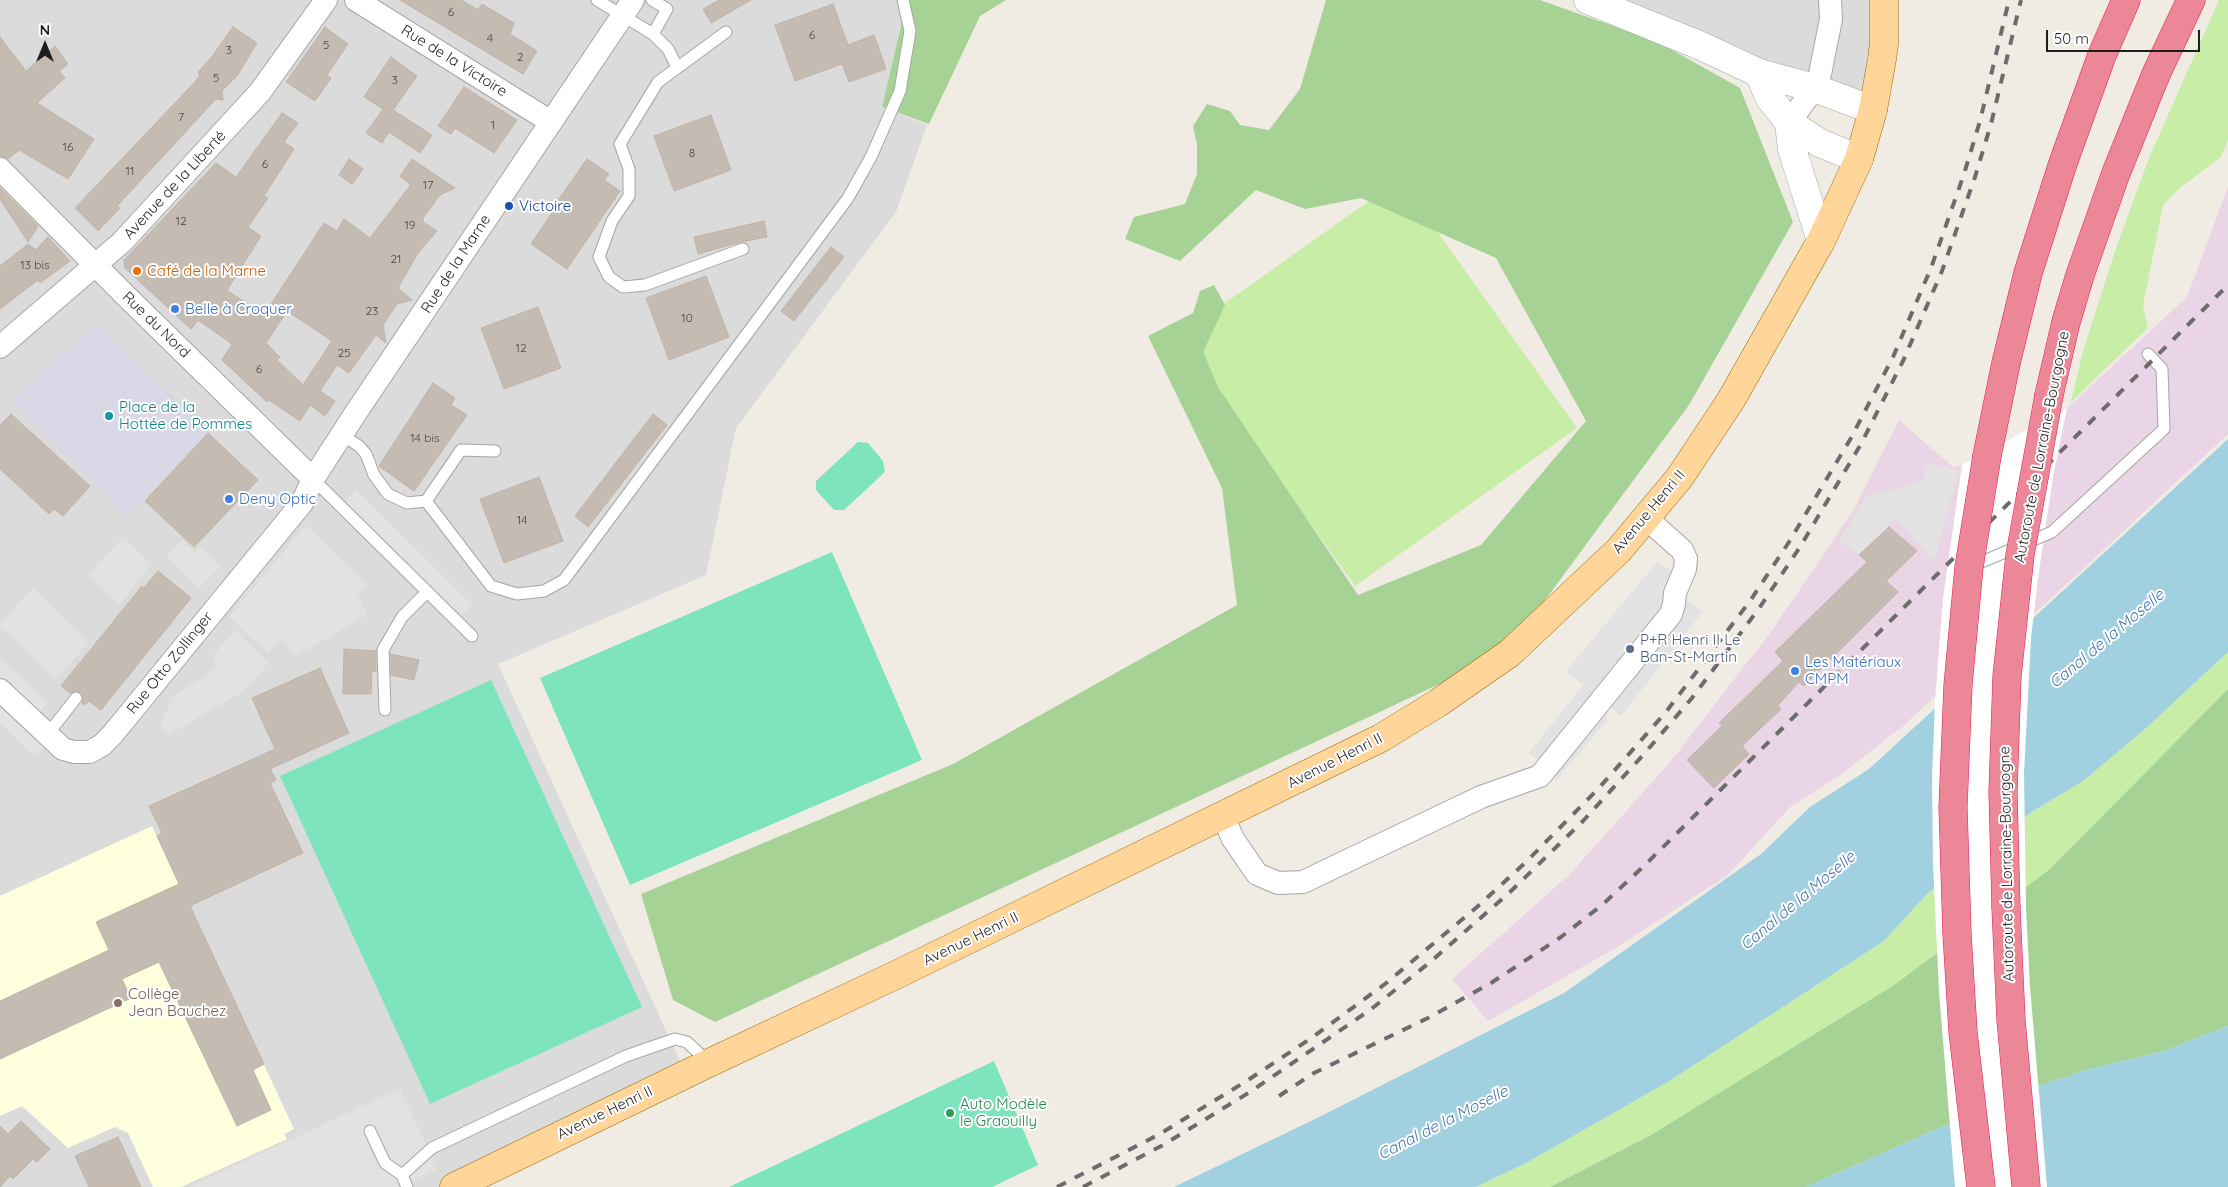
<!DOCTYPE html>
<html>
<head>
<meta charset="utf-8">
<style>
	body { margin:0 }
	#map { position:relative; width:2228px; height:1187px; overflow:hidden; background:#f0ece4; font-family:Quicksand,sans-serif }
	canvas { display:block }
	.north { position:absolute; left:20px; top:20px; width:50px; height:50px; -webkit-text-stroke:4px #fff; paint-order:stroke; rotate:0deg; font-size:14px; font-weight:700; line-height:20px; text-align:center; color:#1e1e1e }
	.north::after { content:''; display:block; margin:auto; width:18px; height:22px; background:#1e1e1e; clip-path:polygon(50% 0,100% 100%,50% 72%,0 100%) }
	.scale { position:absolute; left:2046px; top:30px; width:154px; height:22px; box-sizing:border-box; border:2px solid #1e1e1e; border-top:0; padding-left:6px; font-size:15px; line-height:18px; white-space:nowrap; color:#1e1e1e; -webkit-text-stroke:4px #fff; paint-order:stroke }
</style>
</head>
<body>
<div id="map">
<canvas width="2228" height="1187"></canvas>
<div class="north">N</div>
<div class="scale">50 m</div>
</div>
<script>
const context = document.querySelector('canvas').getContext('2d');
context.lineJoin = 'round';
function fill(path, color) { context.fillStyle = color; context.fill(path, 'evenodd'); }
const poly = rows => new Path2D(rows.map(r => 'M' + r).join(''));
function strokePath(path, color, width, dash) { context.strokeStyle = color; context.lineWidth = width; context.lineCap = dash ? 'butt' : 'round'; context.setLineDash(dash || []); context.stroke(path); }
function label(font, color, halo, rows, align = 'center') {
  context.font = font + ' Quicksand,sans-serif'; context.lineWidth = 4; context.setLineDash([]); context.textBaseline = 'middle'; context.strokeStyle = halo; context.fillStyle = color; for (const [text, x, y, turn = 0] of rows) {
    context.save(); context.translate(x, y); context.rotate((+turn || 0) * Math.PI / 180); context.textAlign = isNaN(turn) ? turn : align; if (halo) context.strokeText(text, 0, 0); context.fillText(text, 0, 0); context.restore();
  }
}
const residential = poly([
	[0,0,907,0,882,107,927,125,896,212,736,428,706,575,498,664,686,1074,454,1187,0,1187],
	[1588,0,1884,0,1873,110]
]);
const industrial = poly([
	[2228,187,2228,434,2044,605,1932,699,1902,727,1840,775,1790,807,1728,875,1619,946,1488,1021,1452,979,1570,874,1671,761,1770,633,1820,560,1855,507,1899,420,1953,467,1962,465,2067,408,2187,297]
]);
const education = poly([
	[152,826,294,1129,284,1134,287,1139,181,1187,153,1187,128,1133,115,1127,68,1148,22,1106,0,1116,0,896]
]);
const grass = poly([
	[2219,0,2228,0,2228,140,2221,157,2181,187,2163,205,2143,305,2148,328,2071,402,2083,351,2115,251,2149,158],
	[1400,179,1577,428,1355,586,1177,337],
	[2228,652,2228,689,2050,869,1894,985,1651,1135,1550,1187,1476,1187,1528,1162,1671,1080,1884,941,1928,893,2033,811,2082,782,2145,729]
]);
const forest = poly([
	[907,0,1006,0,980,16,929,124,882,107],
	[1326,0,1540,0,1658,42,1740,88,1793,222,1689,405,1506,653,715,1022,673,1000,641,894,953,764,1237,605,1222,488,1148,336,1193,313,1200,291,1214,285,1225,305,1203,352,1218,387,1358,595,1481,545,1586,421,1496,258,1361,198,1305,209,1256,190,1180,261,1125,239,1134,217,1185,204,1197,174,1197,144,1193,126,1207,104,1230,111,1240,125,1269,130,1300,89],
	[2228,689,2228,1026,2164,1051,2090,1069,2026,1090,1806,1187,1550,1187,1651,1135,1894,985,2050,869]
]);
const pitch = poly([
	[858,442,868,443,883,461,885,472,844,510,834,510,816,490,816,481],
	[832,552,922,760,630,885,540,678],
	[491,680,642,1007,430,1104,280,776],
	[994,1061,1038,1165,992,1187,729,1187]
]);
const parking = poly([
	[1926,464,1959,470,1934,562,1897,519,1859,555,1839,540,1866,497,1923,481],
	[356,490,473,605,462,616,345,502],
	[306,525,367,584,358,595,367,615,294,657,283,640,280,641,268,653,229,617],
	[123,537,151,564,119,605,88,575],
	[182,540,195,553,201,547,221,566,199,588,166,556],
	[1658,561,1674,574,1664,586,1703,611,1621,716,1609,706,1606,711,1607,720,1556,781,1541,763,1529,753,1583,685,1566,671],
	[33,588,89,642,56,680,0,626,0,623],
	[235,630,269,662,249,686,242,692,168,735,161,724,173,696,208,675,215,664,213,656],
	[0,657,48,703,37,714,0,678],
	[0,702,46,746,35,757,0,723],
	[400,1089,437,1169,399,1187,189,1187]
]);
const plaza = poly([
	[95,325,208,431,127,517,12,400]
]);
const water = poly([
	[2228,439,2228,652,2145,729,2082,782,2033,811,1928,893,1884,941,1671,1080,1528,1162,1476,1187,1174,1187,1315,1119,1564,993,1761,854,1810,807,1869,769],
	[2228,1026,2228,1187,1806,1187,2026,1090,2090,1069,2164,1051]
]);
const pier = poly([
	[2067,408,2053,477,2038,578,2031,638,2024,773,2026,908,2030,987,2047,1187,1955,1187,1939,992,1933,864,1932,779,1935,701,1943,598,1962,465]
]);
const building = poly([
	[400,0,461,0,478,10,482,4,514,23,510,34,537,51,523,74,400,0],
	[719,0,751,0,711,23,703,9,719,0],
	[833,4,848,45,874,35,886,69,849,82,842,64,795,81,775,25,833,4],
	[233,27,257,43,237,76,222,91,223,100,216,99,117,206,120,208,98,231,75,208,195,82,200,75,198,72,211,58,233,27],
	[325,27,348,44,327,75,331,78,315,101,286,82,325,27],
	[0,37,26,71,55,46,68,64,59,71,65,78,37,103,94,139,68,179,19,150,8,159,0,156,0,37],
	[391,57,417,76,393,110,432,135,420,153,389,132,382,143,366,133,383,109,364,97,391,57],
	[464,87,517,120,494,153,455,128,451,134,438,126,464,87],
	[282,113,298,123,284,142,294,149,264,196,268,198,248,227,261,236,227,290,264,315,324,223,337,231,344,219,370,238,409,187,410,184,400,176,412,159,455,188,440,195,423,218,423,222,437,231,418,253,398,288,412,300,397,304,383,325,386,343,376,335,349,373,337,365,320,391,335,401,325,416,310,405,300,421,269,400,267,402,222,360,232,344,198,320,191,329,125,268,124,260,216,163,236,177,282,113],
	[287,311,332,341,303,385,277,360,280,357,266,343,287,311],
	[711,115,731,170,674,191,654,136,711,115],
	[349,159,363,169,352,184,339,175,349,159],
	[587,159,609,174,604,180,620,191,567,269,531,244,554,210,552,209,587,159],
	[0,188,38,226,28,242,0,199,0,188],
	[764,221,767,237,741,242,698,254,694,237,764,221],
	[48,237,70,261,40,283,38,280,0,309,0,266,28,244,36,250,48,237],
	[831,247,844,257,794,321,781,311,831,247],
	[706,276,729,337,669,360,646,298,706,276],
	[538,307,561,368,504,389,481,328,538,307],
	[433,383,455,398,451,405,467,415,414,491,379,466,433,383],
	[11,414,90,486,63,516,54,509,49,514,0,469,0,425,11,414],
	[653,414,667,425,588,527,575,516,653,414],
	[208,433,258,480,194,547,145,501,208,433],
	[539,477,563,541,504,563,480,499,539,477],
	[1889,527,1917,551,1886,581,1898,592,1804,686,1799,682,1778,705,1781,709,1742,746,1749,754,1714,788,1687,760,1722,726,1719,723,1783,661,1775,652,1867,562,1859,555,1889,527],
	[158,571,191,598,101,710,89,701,85,705,82,703,83,699,81,692,77,691,70,693,61,686,142,586,144,588,158,571],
	[344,649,376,651,376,672,372,670,371,694,343,694,344,649],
	[391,654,419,660,414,680,391,675,391,654],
	[320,668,349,733,270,769,276,780,270,783,303,853,190,906,264,1064,253,1070,271,1110,237,1126,159,962,122,979,131,998,0,1059,0,1001,109,950,96,922,179,884,157,836,162,833,149,806,275,749,252,698,320,668],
	[21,1121,50,1149,37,1162,33,1159,13,1179,10,1176,0,1187,0,1126,8,1134,21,1121],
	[118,1137,141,1187,89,1187,75,1156,118,1137]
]);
const service = poly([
	[597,0,653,34],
	[652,0,667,9,653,34,668,49,677,67],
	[726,32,658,82,620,144,629,169,629,196,612,221,599,257,609,277,623,287,645,285,743,249],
	[342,435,359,446,366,454,374,475,388,494,407,503,426,501,491,586,517,594,544,591,564,580,848,198,871,157,900,91,910,31,903,0],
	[313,479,472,636],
	[426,501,461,450,495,451],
	[1970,567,2052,532,2164,429,2162,369,2148,354],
	[385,710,383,650,402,617,427,592],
	[47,735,76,698],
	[370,1131,385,1163,402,1175,407,1187],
	[402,1175,432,1148,626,1056,675,1039,687,1042,709,1063]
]);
const minor = poly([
	[356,0,551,122],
	[1789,123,1814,88,1820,74,1831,19,1830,0],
	[0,169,126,296,313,479],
	[0,347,122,242,260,92,326,0],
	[0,690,63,749,74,752,90,752,102,745,112,735,302,503,313,479,355,414,633,0],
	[1223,816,1233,839,1257,874,1278,883,1303,882,1481,797,1540,776,1671,614,1674,604,1675,593,1685,569,1686,559,1682,550,1646,518]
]);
const tertiary = poly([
	[1588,0,1699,45,1759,73,1814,88,1873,110],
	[1759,73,1769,97,1789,123,1820,143,1859,159],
	[1789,123,1792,149,1821,241]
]);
const primary = poly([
	[454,1187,709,1063,900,973,1381,738,1438,703,1510,653,1619,550,1680,477,1731,400,1821,241,1859,159,1873,110,1882,59,1884,44,1884,0]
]);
const motorway = poly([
	[2049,395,2066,322,2080,275,2116,173,2156,74,2191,0],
	[1987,456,2006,363,2028,273,2063,163,2102,55,2126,0],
	[2006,908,2011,1020,2026,1187],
	[1957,934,1963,1032,1981,1187]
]);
const rail = poly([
	[1279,1096,1314,1073,1428,1018,1491,983,1561,937,1602,905,1645,865,2228,285],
	[1057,1187,1158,1135,1245,1082,1310,1039,1385,984,1477,907,1526,862,1598,789,1666,712,1750,601,1789,542,1851,438,1893,357,1931,268,1964,174,1980,121,2009,0],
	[1083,1187,1163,1145,1250,1092,1370,1010,1429,963,1509,893,1583,821,1644,754,1692,698,1760,607,1800,547,1861,444,1903,361,1942,271,1975,177,1991,124,2021,0]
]);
const motorwayBridge = poly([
	[2006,908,2003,792,2007,676,2020,555,2049,395],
	[1957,934,1953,807,1958,685,1969,567,1987,456]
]);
const markers = [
	[509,206,5,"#1a4fb4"],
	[137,271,5,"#e8710a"],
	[175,309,5,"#3f7fe0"],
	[109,416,5,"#0f9aa8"],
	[229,499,5,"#3f7fe0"],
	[1630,649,5,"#5c6f8a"],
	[1795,671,5,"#3f7fe0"],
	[118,1003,5,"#8d6e63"],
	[950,1113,5,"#2e9e5b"]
];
const numberNames = [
	["6",451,12],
	["6",812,35],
	["4",490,38],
	["5",326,45],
	["3",229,50],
	["2",520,57],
	["5",216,78],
	["3",395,80],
	["7",181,117],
	["1",493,125],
	["16",68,147],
	["8",692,153],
	["6",265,164],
	["11",130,171],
	["17",428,185],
	["12",181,221],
	["19",410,225],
	["21",396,259],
	["13 bis",35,265],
	["23",372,311],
	["10",687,318],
	["12",521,348],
	["25",344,353],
	["6",259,369],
	["14 bis",425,438],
	["14",522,520]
];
const streetNames = [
	["Rue de la Victoire",454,61,32],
	["Avenue de la Liberté",175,185,-47],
	["Rue de la Marne",456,264,-57],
	["Rue du Nord",156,325,44],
	["Autoroute de Lorraine-Bourgogne",2042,447,-79],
	["Avenue Henri II",1649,512,-50],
	["Rue Otto Zollinger",170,663,-51],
	["Avenue Henri II",1335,761,-27],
	["Autoroute de Lorraine-Bourgogne",2007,864,-91],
	["Avenue Henri II",971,939,-26],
	["Avenue Henri II",605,1113,-26]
];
const transitNames = [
	["Victoire",519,206]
];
const foodNames = [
	["Café de la Marne",147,271]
];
const shopNames = [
	["Belle à Croquer",185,309],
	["Deny Optic",239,499],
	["Les Matériaux",1805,662],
	["CMPM",1805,679]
];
const cultureNames = [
	["Place de la",119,407],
	["Hottée de Pommes",119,424]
];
const serviceNames = [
	["P+R Henri II Le",1640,640],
	["Ban-St-Martin",1640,657]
];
const educationNames = [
	["Collège",128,994],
	["Jean Bauchez",128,1011]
];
const leisureNames = [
	["Auto Modèle",960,1104],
	["le Graouilly",960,1121]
];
const waterNames = [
	["Canal de la Moselle",2107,639,-40],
	["Canal de la Moselle",1798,901,-40],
	["Canal de la Moselle",1443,1123,-27]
];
fill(residential, '#dcdbdb');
fill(industrial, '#e9d5e5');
fill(education, '#feffdd');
fill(grass, '#c8eda6');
fill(forest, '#a6d296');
fill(pitch, '#7de4be');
fill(parking, '#e2e2e2');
fill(plaza, '#d8d8e6');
fill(water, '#a1d1e0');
fill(pier, '#fff');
fill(building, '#c4bbb3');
strokePath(building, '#c2b3a5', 1);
strokePath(service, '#a5a5a5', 13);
strokePath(minor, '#a5a5a5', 24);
strokePath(tertiary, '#a5a5a5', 29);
strokePath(primary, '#986900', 29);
strokePath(motorway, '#e51a5b', 29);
strokePath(service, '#fff', 11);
strokePath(minor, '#fff', 22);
strokePath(tertiary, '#fff', 28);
strokePath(primary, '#ffd599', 28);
strokePath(motorway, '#ec8797', 28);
strokePath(rail, '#6c6c6c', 4, [10, 10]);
strokePath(motorwayBridge, '#e51a5b', 29, []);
strokePath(motorwayBridge, '#ec8797', 28);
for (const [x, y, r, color] of markers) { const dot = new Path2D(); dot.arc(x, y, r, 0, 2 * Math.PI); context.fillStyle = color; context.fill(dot); strokePath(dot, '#fff', 2); }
label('12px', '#484543', null, numberNames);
label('15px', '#1e1e1e', '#fff', streetNames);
label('15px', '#164399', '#fff', transitNames, 'left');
label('15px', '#c56008', '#fff', foodNames, 'left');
label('15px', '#366cbe', '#fff', shopNames, 'left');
label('15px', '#0d838f', '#fff', cultureNames, 'left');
label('15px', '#4e5e75', '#fff', serviceNames, 'left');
label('15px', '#785e54', '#fff', educationNames, 'left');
label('15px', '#27864d', '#fff', leisureNames, 'left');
label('italic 16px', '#4275ac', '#fff', waterNames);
</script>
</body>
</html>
